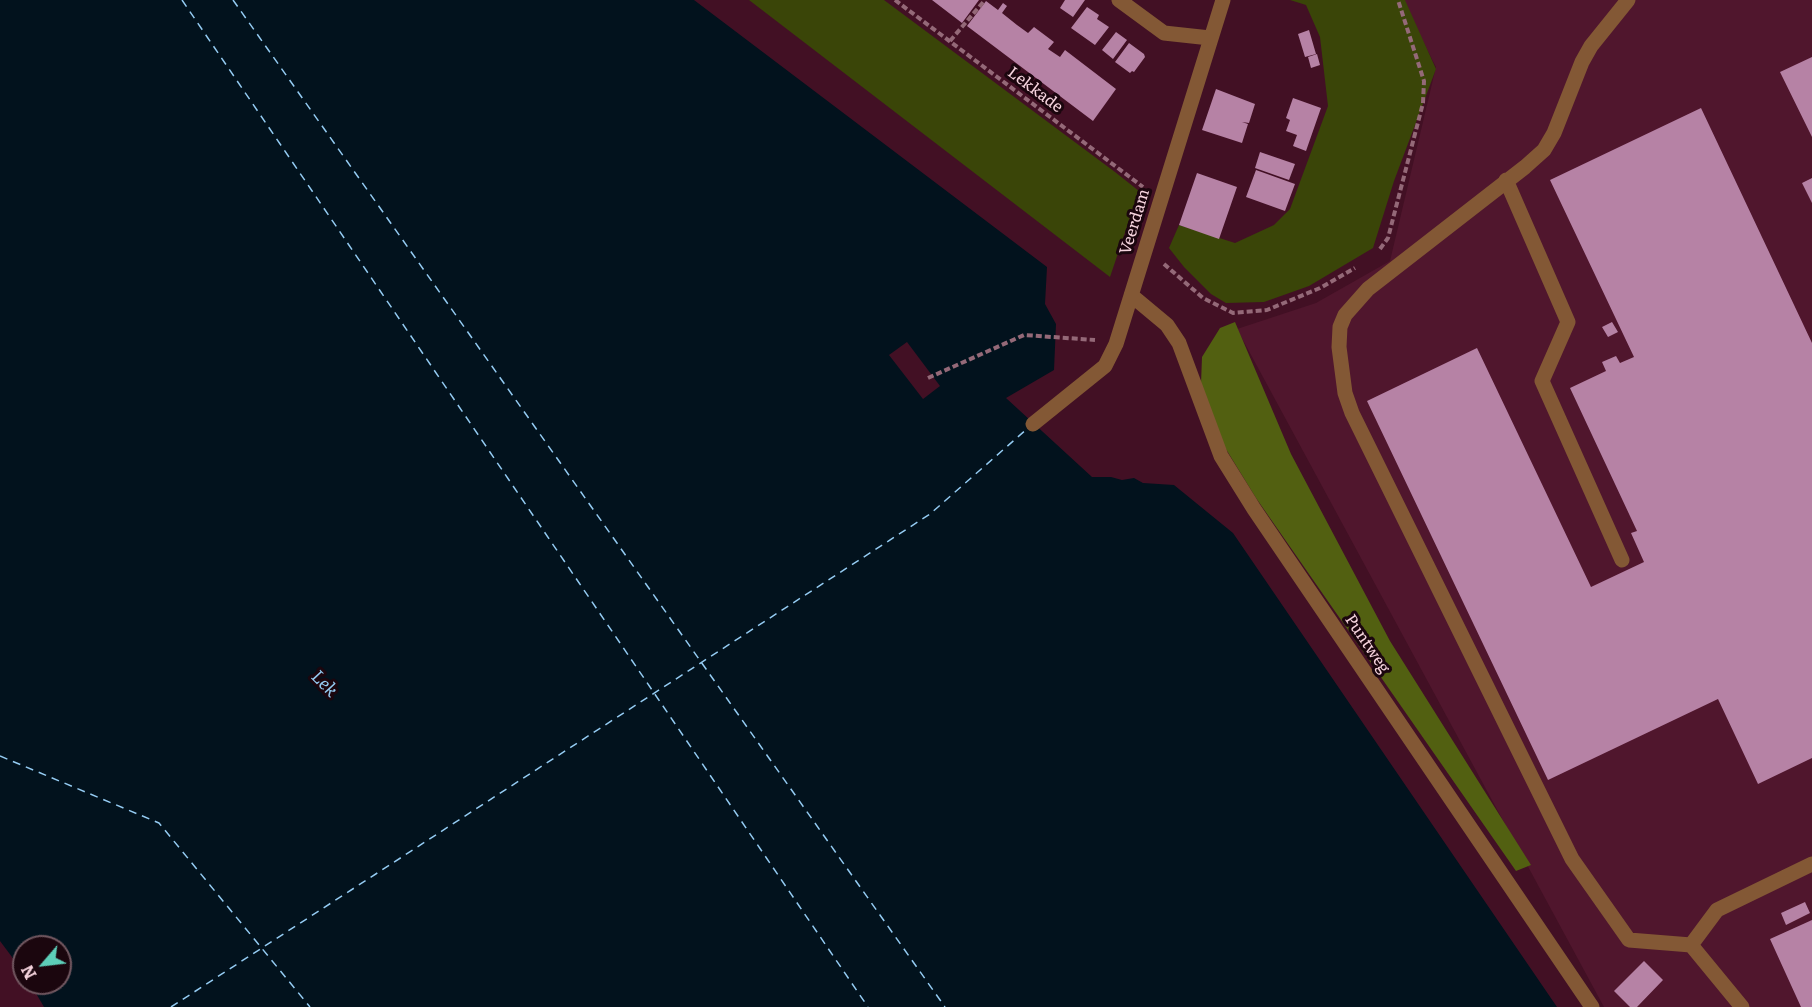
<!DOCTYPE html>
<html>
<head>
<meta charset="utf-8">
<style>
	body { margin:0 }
	#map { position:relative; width:1812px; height:1007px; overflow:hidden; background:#421024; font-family:Literata,serif }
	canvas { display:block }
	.north { position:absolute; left:12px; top:935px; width:60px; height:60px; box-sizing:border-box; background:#1b060e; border:2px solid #725861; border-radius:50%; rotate:242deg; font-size:16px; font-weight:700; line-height:24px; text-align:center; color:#f5d3dd }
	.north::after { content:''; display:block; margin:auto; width:21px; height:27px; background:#5dceb9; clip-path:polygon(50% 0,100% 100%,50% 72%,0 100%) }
</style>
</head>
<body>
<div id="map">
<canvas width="1812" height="1007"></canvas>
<div class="north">N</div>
</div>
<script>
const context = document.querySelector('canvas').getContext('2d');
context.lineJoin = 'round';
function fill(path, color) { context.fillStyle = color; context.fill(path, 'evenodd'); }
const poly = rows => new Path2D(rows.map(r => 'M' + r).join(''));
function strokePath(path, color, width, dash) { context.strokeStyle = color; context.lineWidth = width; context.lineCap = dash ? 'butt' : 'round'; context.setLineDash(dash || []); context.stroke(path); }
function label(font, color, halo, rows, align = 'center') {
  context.font = font + ' Literata,serif'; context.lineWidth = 6; context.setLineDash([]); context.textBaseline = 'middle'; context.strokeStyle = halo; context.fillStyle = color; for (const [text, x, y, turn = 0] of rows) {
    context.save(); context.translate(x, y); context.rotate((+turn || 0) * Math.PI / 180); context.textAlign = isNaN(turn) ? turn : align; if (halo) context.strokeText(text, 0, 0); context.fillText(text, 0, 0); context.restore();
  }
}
const built = poly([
	[1402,0,1812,0,1812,1007,1604,1007,1237,329,1316,303,1390,261,1436,67]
]);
const green = poly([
	[749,0,884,0,1115,172,1139,191,1110,277],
	[1290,0,1405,0,1436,69,1394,181,1373,248,1309,286,1264,302,1226,303,1211,294,1184,267,1169,248,1179,225,1235,243,1274,225,1290,209,1328,106,1320,37,1306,5]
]);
const forest = poly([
	[1235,322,1291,454,1390,641,1531,865,1516,871,1256,498,1213,428,1201,384,1202,357,1220,328]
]);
const water = poly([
	[0,0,694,0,1047,267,1045,304,1056,324,1054,370,1006,398,1092,477,1111,477,1122,480,1134,478,1143,483,1174,485,1233,533,1557,1007,44,1007,30,983,60,983,60,947,24,947,24,973,0,941]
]);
const pier = poly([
	[907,342,940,386,923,399,889,355]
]);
const ferry = poly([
	[182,0,868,1007],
	[233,0,945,1007],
	[0,756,159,823,310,1007],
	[171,1007,930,514,1028,428]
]);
const building = poly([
	[932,0,979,0,962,23],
	[1065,0,1085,0,1073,17,1060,8],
	[986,1,998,10,1003,3,1007,6,1002,13,1017,25,1028,33,1034,27,1054,42,1048,49,1060,57,1065,50,1116,89,1093,121,967,26],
	[1087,7,1099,15,1097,19,1109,27,1095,45,1071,28],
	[1309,30,1316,54,1305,57,1298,34],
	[1116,32,1127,40,1113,59,1102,50],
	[1129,43,1144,54,1145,57,1134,72,1132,71,1130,73,1115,62],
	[1317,54,1320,65,1311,68,1308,57],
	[1812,57,1812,137,1780,72],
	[1216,89,1255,104,1249,123,1242,122,1248,124,1242,143,1202,130],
	[1293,98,1321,108,1306,151,1293,146,1297,135,1286,131,1290,120,1286,118],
	[1701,108,1812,343,1812,758,1758,784,1718,699,1548,780,1367,401,1477,348,1591,587,1644,562,1631,533,1637,531,1570,388,1606,371,1602,362,1616,356,1620,363,1634,357,1550,180],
	[1260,152,1295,164,1289,180,1255,168],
	[1256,170,1295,184,1285,211,1246,197],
	[1197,173,1237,187,1219,239,1179,225],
	[1812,178,1812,203,1802,183],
	[1612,322,1618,332,1608,337,1602,327],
	[1805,902,1810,913,1786,925,1781,913],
	[1812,920,1812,1007,1801,1007,1770,939],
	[1644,961,1663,980,1637,1007,1630,1007,1614,991]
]);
const path = poly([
	[895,0,1143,187],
	[950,41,985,0],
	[1380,249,1388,238,1423,103,1424,81,1398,0],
	[1164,264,1203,298,1233,313,1267,310,1320,288,1355,268],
	[928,378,1024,335,1095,340]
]);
const minor = poly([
	[1119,0,1164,33,1210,38],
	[1628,0,1591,46,1582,62,1554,133,1544,150,1525,167,1368,289,1345,315,1340,327,1339,347,1345,393,1352,413,1572,859,1629,940,1691,945,1742,1007],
	[1506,180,1568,322,1542,381,1622,560],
	[1131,295,1167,325,1179,343,1221,456,1254,509,1592,1007],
	[1033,424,1105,366,1116,344,1223,0],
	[1691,945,1717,910,1812,864]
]);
const streetNames = [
	["Lekkade",1035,90,37],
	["Veerdam",1135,222,-73],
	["Puntweg",1367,644,56]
];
const waterNames = [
	["Lek",324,684,45]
];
fill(built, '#50162d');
fill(green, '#3a4508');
fill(forest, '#526011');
fill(water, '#02121d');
fill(pier, '#421024');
strokePath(ferry, '#94cbf2', 1.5, [8, 6]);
fill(building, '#b682a5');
strokePath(path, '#946978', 4, [6, 3]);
strokePath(minor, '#835835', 15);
label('16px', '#f5d3dd', '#1b060e', streetNames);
label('italic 18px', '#94cbf2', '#1b060e', waterNames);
</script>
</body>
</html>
